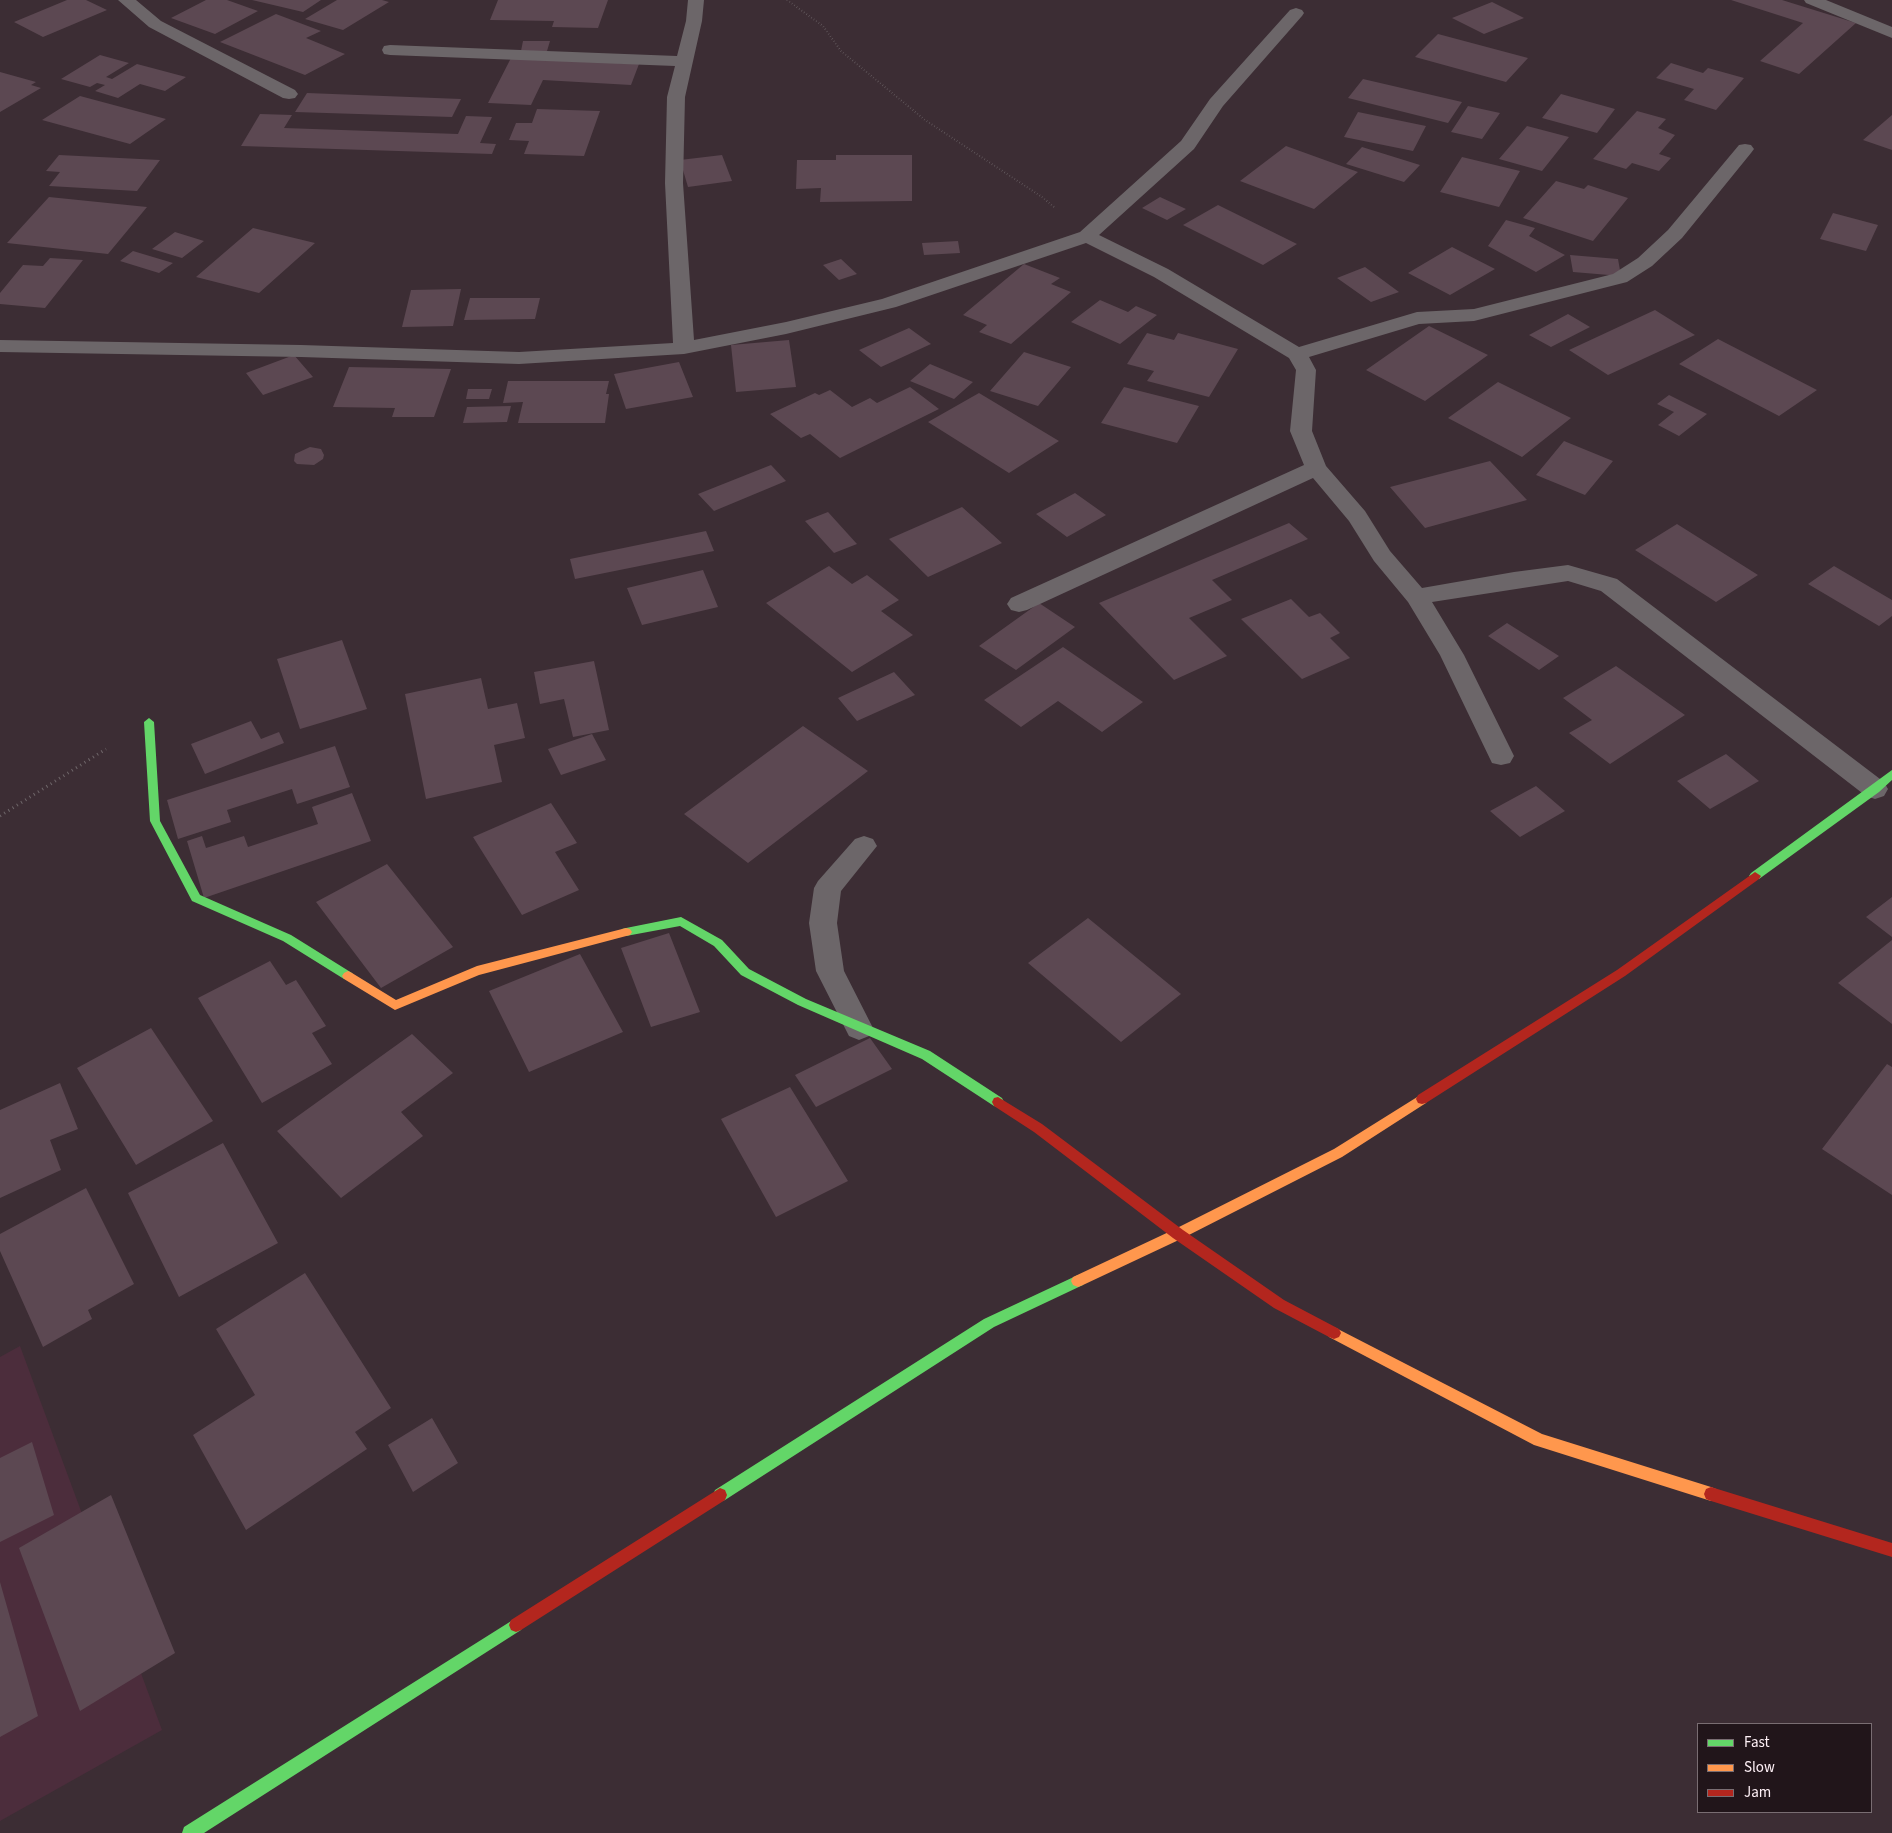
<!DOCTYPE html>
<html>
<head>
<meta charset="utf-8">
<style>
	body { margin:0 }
	#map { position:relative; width:1892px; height:1833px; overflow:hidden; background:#3c2d34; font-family:"Source Sans 3",sans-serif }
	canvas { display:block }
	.legend { position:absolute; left:1697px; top:1723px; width:175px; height:90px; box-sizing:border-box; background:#21151a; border:1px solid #796d72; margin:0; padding:6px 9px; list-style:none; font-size:15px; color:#fef0f6 }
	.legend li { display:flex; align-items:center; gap:10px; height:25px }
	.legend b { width:25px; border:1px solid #796d72 }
</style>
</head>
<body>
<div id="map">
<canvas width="1892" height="1833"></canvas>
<ul class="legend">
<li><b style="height:6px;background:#63d668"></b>Fast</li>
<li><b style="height:6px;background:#ff974d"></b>Slow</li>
<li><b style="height:6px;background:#b3261e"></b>Jam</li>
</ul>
</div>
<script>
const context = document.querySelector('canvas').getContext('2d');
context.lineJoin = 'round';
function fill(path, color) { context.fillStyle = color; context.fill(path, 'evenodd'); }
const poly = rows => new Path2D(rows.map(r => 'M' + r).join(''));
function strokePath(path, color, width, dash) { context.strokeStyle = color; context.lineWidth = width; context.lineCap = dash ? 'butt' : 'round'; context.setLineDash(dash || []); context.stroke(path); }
const built = poly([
	[20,1346,162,1730,0,1821,0,1357]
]);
const building = poly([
	[67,0,86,0,107,10,43,37,14,22],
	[206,0,227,0,258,11,215,34,171,18],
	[252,0,321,0,303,12],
	[337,0,382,0,389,2,343,30,305,19],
	[498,0,608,0,598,28,552,27,554,21,490,20],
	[1731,0,1782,0,1856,23,1799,74,1760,61,1803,23],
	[1492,2,1524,18,1484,34,1452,18],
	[276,14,321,31,306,38,345,54,305,75,220,42],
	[1438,34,1528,58,1506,82,1415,57],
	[523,41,550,41,547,51,521,51],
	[100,55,129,63,106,77,112,79,137,64,186,77,165,91,140,84,118,98,95,91,105,85,97,83,90,87,61,79],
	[511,58,639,64,631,85,543,80,531,105,488,103],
	[1671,63,1703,73,1708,68,1744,78,1716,110,1684,100,1694,89,1656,78],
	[0,72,36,82,31,85,41,88,0,112],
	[1363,79,1462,102,1448,123,1348,98],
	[307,93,461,99,452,117,295,112],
	[1561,94,1615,109,1597,133,1542,118],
	[80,96,166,119,130,144,42,120],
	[1468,106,1500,113,1482,139,1451,132],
	[537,109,600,111,584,156,524,154,529,141,509,140,516,123,532,123],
	[1637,111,1666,119,1658,128,1675,135,1659,154,1671,158,1659,171,1632,163,1626,169,1593,159],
	[1358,112,1426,126,1413,151,1344,137],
	[260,114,292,115,284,128,458,134,466,116,492,117,480,143,496,144,492,154,241,146],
	[1892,115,1892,150,1863,140],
	[1527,126,1569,137,1542,171,1499,159],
	[1286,146,1358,172,1314,209,1240,181],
	[1362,147,1420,165,1404,182,1346,164],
	[59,155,160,160,137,191,49,186,60,172,46,171],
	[722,155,732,181,688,187,680,160],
	[836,155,912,155,912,201,820,202,821,188,796,189,797,160,836,160],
	[1462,157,1520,171,1499,207,1440,192],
	[1556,181,1584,189,1588,185,1628,198,1593,241,1523,218],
	[49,197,147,207,108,254,7,243],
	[1160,197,1186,209,1167,220,1142,208],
	[1218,205,1297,244,1263,265,1183,225],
	[1833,213,1878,225,1866,251,1820,239],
	[1506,220,1535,228,1529,236,1565,255,1536,272,1488,246],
	[253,228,315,243,259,293,196,277],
	[175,232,204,241,182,258,152,249],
	[958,241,960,253,924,255,922,243],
	[1452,247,1495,269,1450,295,1408,273],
	[133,251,173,263,159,273,120,261],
	[1570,255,1618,259,1621,276,1573,272],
	[50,258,83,260,45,308,0,304,0,293,23,265,43,266],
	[841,259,857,274,839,280,823,265],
	[1024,264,1060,278,1051,284,1071,292,1011,344,979,332,987,325,963,315],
	[1365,267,1399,292,1371,302,1337,278],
	[461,289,453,326,402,327,411,290],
	[470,298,540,298,535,319,464,320],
	[1100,300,1128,312,1136,306,1157,315,1120,344,1071,322],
	[1655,310,1695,335,1608,375,1569,350],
	[1568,314,1590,327,1551,347,1529,335],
	[1429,326,1488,355,1425,401,1366,370],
	[909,328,931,344,881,367,859,350],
	[1147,333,1174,340,1178,333,1238,349,1209,397,1147,381,1154,371,1127,364],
	[1718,339,1817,390,1779,416,1679,364],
	[789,340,796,387,736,392,731,345],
	[1024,352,1071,367,1038,406,990,391],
	[294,355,313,377,263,395,246,373],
	[679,362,693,397,626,409,614,374],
	[930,364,973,382,954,399,910,381],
	[349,367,451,369,434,417,392,417,395,408,333,407],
	[508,381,609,381,606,394,609,394,605,423,518,423,523,402,503,403],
	[1498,382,1571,418,1522,457,1448,418],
	[910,387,939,409,840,458,810,434,801,438,770,414,815,393,819,395,830,390,852,407,870,398,877,403],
	[1124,387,1199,406,1177,443,1101,423],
	[468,389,492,389,489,399,466,399],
	[979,393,1059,441,1009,473,928,422],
	[1669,395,1707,414,1679,436,1658,425,1674,412,1657,404],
	[511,406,507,422,463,423,467,407],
	[1564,441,1613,461,1585,495,1536,475],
	[310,447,321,449,324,455,323,459,314,465,297,464,294,461,295,454],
	[1490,461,1527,500,1425,528,1390,487],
	[771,465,786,481,714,511,698,494],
	[1075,493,1106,515,1067,537,1036,514],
	[962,507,1002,543,928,577,889,539],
	[828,512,857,544,834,553,805,521],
	[1289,523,1308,539,1212,580,1232,600,1189,618,1227,656,1174,680,1099,603],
	[1677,524,1758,575,1716,602,1635,550],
	[706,531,714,551,575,579,570,559],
	[829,566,852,584,867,575,899,600,881,611,913,635,852,672,766,603],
	[1834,566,1892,600,1892,616,1879,626,1808,584],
	[703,570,718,607,642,625,627,588],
	[1291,599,1309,617,1320,613,1340,633,1330,638,1350,658,1302,679,1241,619],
	[1039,603,1075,627,1016,670,979,646],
	[1507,623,1559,656,1539,670,1488,636],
	[342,640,367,709,300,729,277,659],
	[1063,647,1143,702,1102,732,1058,701,1021,727,984,700],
	[594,661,609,730,573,737,564,699,540,704,534,672],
	[1616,666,1685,715,1610,764,1569,733,1592,720,1563,698],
	[894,672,915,695,857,721,838,698],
	[481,678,488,709,517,703,525,738,494,745,502,782,426,799,405,694],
	[251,721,261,739,279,732,284,743,205,774,191,744],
	[803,726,868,771,748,863,684,814],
	[592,734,606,760,561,775,548,749],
	[335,746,350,787,297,804,292,789,227,810,231,822,178,839,167,800],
	[1726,754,1759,781,1710,809,1677,781],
	[1536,786,1565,811,1520,837,1490,811],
	[352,793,371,841,204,898,187,841,202,836,206,848,244,836,248,847,318,824,312,807],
	[551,803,577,843,555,852,579,890,522,915,473,837],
	[387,864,453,947,381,988,316,902],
	[1892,897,1892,937,1866,917],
	[1088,918,1181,994,1121,1042,1028,963],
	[669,933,700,1012,651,1027,621,948],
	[1892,940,1892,1024,1838,983],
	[580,954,623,1032,529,1072,489,991],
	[270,961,286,985,296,980,326,1026,312,1033,332,1064,262,1103,198,998],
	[151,1028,213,1121,136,1165,77,1068],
	[412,1034,453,1073,401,1112,423,1136,341,1198,277,1131],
	[870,1038,892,1069,816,1107,795,1075],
	[1887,1064,1892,1067,1892,1195,1822,1149],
	[60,1083,78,1129,50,1140,61,1170,0,1198,0,1110],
	[790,1087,848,1181,776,1217,721,1119],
	[223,1143,278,1243,179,1297,128,1193],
	[86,1188,134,1284,88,1310,92,1319,43,1347,0,1251,0,1234],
	[305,1273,391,1408,355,1432,367,1449,246,1530,193,1435,255,1395,216,1329],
	[432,1418,458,1463,413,1492,388,1445],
	[32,1442,54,1515,0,1542,0,1458],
	[111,1495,175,1653,80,1711,19,1548],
	[0,1582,38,1716,0,1737]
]);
const pathFar1 = poly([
	[787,0,823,26,841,51,925,120,1042,197,1054,207]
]);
const path = poly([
	[0,816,106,749]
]);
const street = poly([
	[118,0,136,0,161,21,295,90,298,94,295,98,289,99,283,98,149,27,118,0],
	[688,0,704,0,702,21,685,97,683,183,694,340,786,322,882,299,1080,232,1181,141,1210,99,1290,10,1296,8,1302,10,1304,13,1302,16,1223,106,1194,149,1099,235,1168,269,1299,347,1417,312,1474,309,1613,274,1638,258,1668,230,1739,145,1745,144,1751,145,1754,149,1751,153,1682,238,1652,266,1627,282,1474,321,1419,324,1309,357,1316,370,1312,431,1326,466,1365,511,1390,551,1422,588,1514,572,1568,565,1617,579,1884,782,1888,789,1884,796,1875,799,1866,796,1601,591,1568,581,1432,602,1464,655,1514,756,1510,763,1501,765,1492,763,1440,655,1408,602,1374,561,1349,521,1313,478,1027,610,1019,612,1011,610,1007,604,1011,598,1304,465,1290,431,1296,370,1289,358,1154,277,1086,243,896,307,786,334,684,354,519,364,301,357,0,352,0,340,301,345,519,352,673,343,665,183,667,97,675,66,390,55,384,54,382,50,384,46,390,45,677,56,686,21,688,0],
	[1804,0,1826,0,1892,27,1892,38,1806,3,1804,0],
	[864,836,873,839,877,846,841,891,837,923,844,971,873,1028,869,1036,859,1040,849,1036,816,971,809,923,814,888,818,881,855,839,864,836]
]);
const fast = poly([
	[149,718,154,722,160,821,200,895,291,935,352,973,354,976,352,979,344,979,283,941,192,901,150,821,144,722,149,718],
	[1892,770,1892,780,1879,792,1759,879,1751,879,1749,876,1751,873,1892,770],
	[681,917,722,940,749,969,806,999,930,1051,1002,1098,1004,1102,1002,1106,998,1107,994,1106,922,1059,798,1005,741,975,714,946,680,926,626,936,622,935,620,932,622,929,626,928,681,917],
	[1078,1275,1083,1277,1085,1281,1083,1285,994,1327,725,1500,720,1502,715,1500,713,1495,715,1490,984,1319,1078,1275],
	[516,1618,521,1620,523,1625,521,1630,204,1833,182,1833,184,1827,516,1618]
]);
const slow = poly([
	[626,928,630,929,632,932,630,935,479,975,395,1010,344,979,342,976,344,973,348,971,352,973,396,1000,477,966,626,928],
	[1422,1094,1426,1095,1428,1099,1426,1103,1342,1157,1183,1238,1083,1285,1078,1287,1073,1285,1071,1281,1073,1277,1173,1230,1334,1149,1422,1094],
	[1334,1327,1542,1434,1711,1487,1716,1489,1718,1494,1716,1499,1711,1501,1534,1445,1329,1337,1327,1333,1329,1329,1334,1327]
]);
const jam = poly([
	[1755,872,1761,876,1759,879,1625,976,1426,1103,1422,1104,1418,1103,1416,1099,1418,1095,1617,970,1755,872],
	[998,1097,1042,1124,1183,1230,1284,1300,1339,1329,1341,1333,1339,1337,1334,1339,1329,1337,1274,1308,1173,1238,1034,1132,994,1106,992,1102,994,1098,998,1097],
	[1711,1487,1892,1543,1892,1557,1711,1501,1706,1499,1704,1494,1706,1489,1711,1487],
	[720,1488,725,1490,727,1495,725,1500,521,1630,516,1632,511,1630,509,1625,511,1620,720,1488]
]);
fill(built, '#4c2d3c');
fill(building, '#5c4852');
strokePath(pathFar1, '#6f676a', 2, [0.5, 2.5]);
strokePath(path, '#6f676a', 3, [1, 4]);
fill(street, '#6c6669');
fill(fast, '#63d668');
fill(slow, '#ff974d');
fill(jam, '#b3261e');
</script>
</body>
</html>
